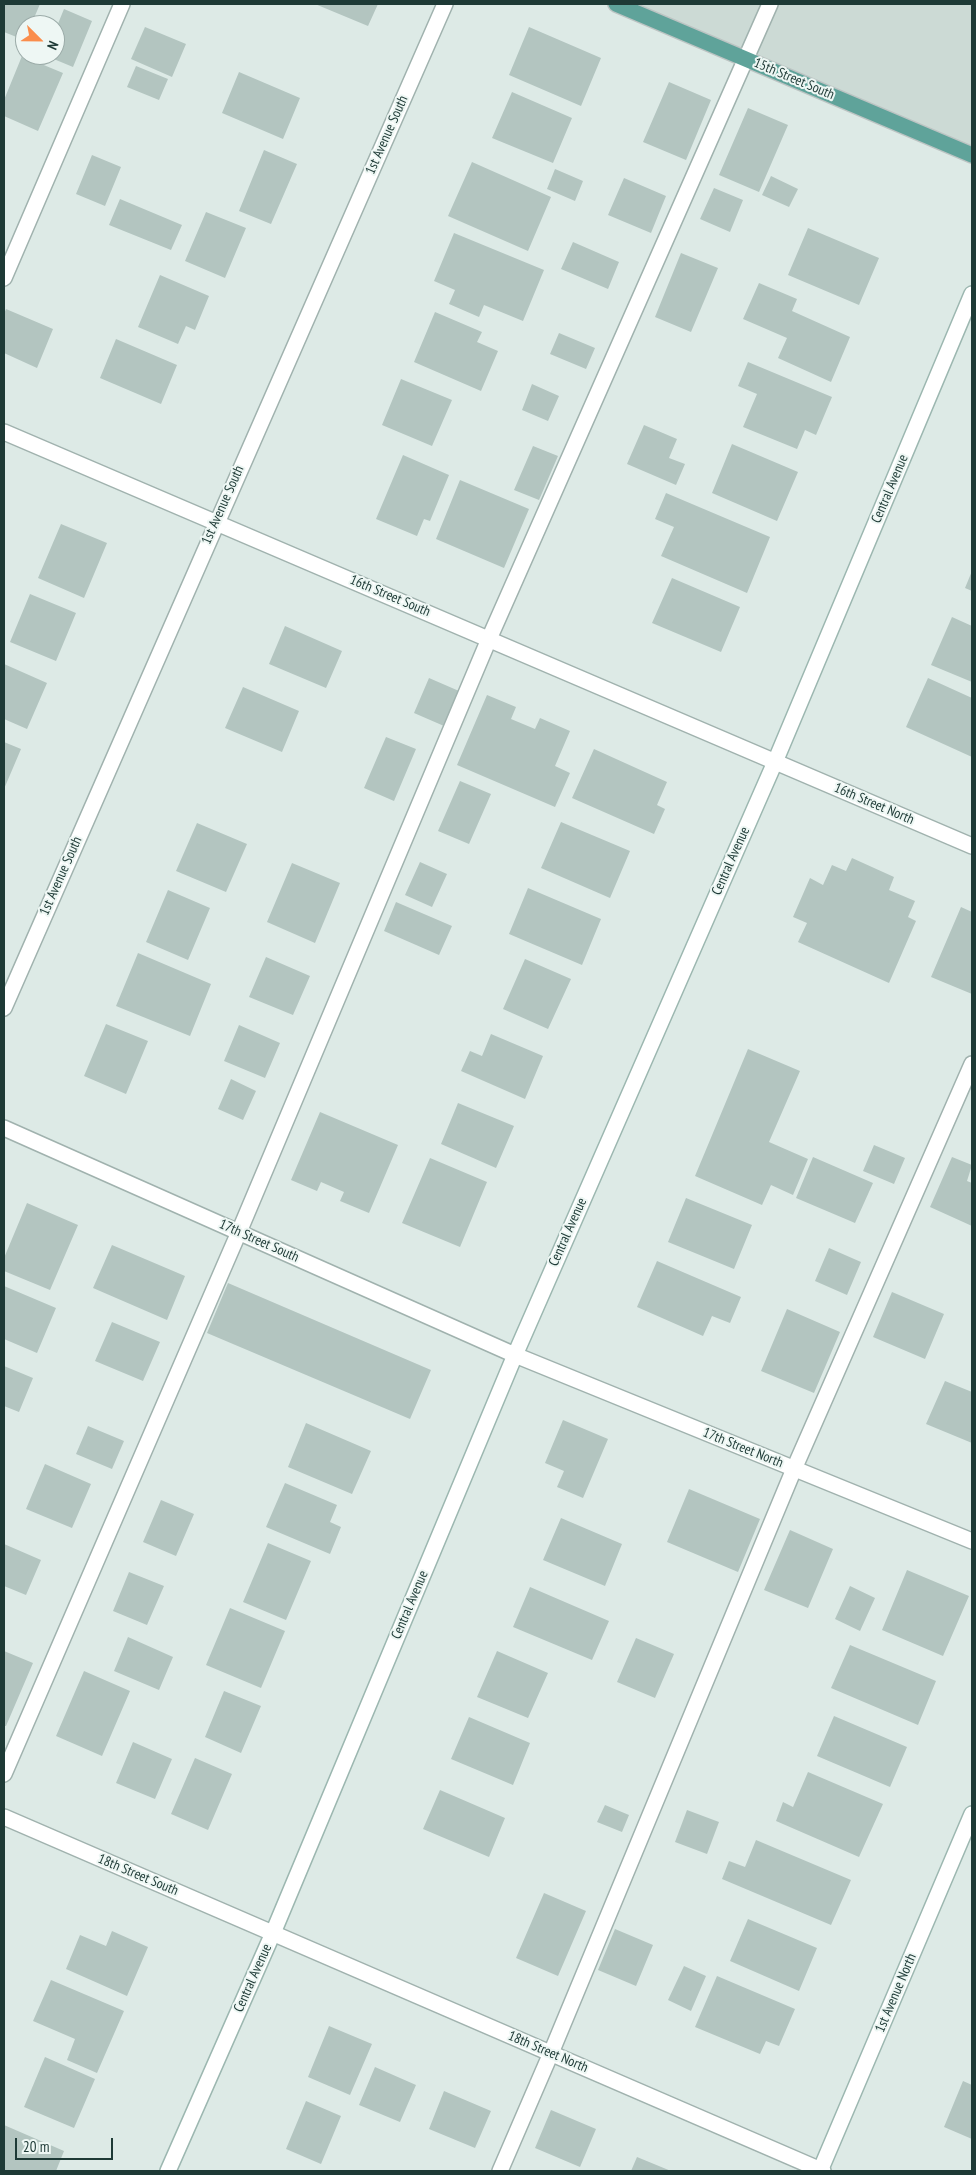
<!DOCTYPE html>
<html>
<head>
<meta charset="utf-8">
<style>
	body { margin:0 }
	#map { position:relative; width:976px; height:2175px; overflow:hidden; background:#ddeae6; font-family:"PT Sans Narrow",sans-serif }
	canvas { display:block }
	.frame { position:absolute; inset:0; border:5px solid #1e3a36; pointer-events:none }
	.north { position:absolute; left:15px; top:15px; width:50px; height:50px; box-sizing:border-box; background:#eef7f4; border:1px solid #9baba8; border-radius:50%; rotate:113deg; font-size:14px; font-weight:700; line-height:20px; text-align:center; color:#1e3a36 }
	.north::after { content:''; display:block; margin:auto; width:18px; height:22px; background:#fa8d4c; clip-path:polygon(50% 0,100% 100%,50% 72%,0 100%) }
	.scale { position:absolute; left:15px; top:2138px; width:98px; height:22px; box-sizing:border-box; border:2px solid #1e3a36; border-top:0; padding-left:6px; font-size:15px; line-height:18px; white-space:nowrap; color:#1e3a36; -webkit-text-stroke:4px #eef7f4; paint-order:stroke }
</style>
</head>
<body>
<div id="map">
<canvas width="976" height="2175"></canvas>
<div class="frame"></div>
<div class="north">N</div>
<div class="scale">20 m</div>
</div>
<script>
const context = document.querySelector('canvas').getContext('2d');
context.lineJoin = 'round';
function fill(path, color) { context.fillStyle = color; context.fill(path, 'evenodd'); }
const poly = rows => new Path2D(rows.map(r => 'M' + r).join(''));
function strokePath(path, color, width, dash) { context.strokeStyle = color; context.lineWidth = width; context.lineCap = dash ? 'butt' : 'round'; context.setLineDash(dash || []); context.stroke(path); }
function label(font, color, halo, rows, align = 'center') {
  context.font = font + ' "PT Sans Narrow",sans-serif'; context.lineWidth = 4; context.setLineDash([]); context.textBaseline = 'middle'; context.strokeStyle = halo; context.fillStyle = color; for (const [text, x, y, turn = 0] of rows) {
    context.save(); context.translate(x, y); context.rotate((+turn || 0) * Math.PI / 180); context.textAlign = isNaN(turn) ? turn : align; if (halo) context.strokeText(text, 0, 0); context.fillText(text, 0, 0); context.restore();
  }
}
const built = poly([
	[616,4,972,4,972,155]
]);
const building = poly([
	[4,4,40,4,31,25,25,25,24,40,4,32],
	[315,4,378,4,368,26],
	[64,9,92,21,73,67,44,55,55,55,55,31],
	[145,27,186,44,172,77,131,59],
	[529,27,601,58,581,106,509,75],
	[22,56,63,73,38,131,4,116,4,100],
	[136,66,168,79,159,100,127,87],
	[239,72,300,98,283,139,222,113],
	[669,82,711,100,686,160,643,142],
	[512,92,572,118,553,163,492,138],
	[748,108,788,125,759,192,719,175],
	[264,150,297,164,271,224,239,211],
	[92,155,121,167,105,206,76,194],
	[472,162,551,197,528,251,448,216],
	[555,169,583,181,575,201,547,189],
	[771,176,798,189,789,207,762,195],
	[624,178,666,196,651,233,608,215],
	[714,188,743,200,730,232,700,219],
	[120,199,182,225,171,250,109,225],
	[206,212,246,228,225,278,185,261],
	[808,228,879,258,859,305,788,275],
	[454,233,544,270,523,321,484,305,479,317,449,304,455,290,434,281],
	[573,242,619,262,608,289,561,269],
	[681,253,718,268,691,332,655,317],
	[160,275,209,296,195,330,186,326,178,344,138,327],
	[759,283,797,299,792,311,850,337,831,382,778,358,787,338,743,319],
	[6,309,53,329,37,368,4,353,4,314],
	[435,312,482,332,477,342,498,351,481,391,414,362],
	[559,333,595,348,586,369,550,354],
	[116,339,177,365,161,404,100,378],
	[748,362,832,397,816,435,805,430,797,449,743,427,757,394,738,386],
	[401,379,452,400,432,446,382,425],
	[532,384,559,396,548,421,522,410],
	[644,425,677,439,669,458,685,464,676,485,627,464],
	[732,444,798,472,777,521,712,493],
	[533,446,558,456,539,500,514,490],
	[403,455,449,475,430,521,424,519,417,536,376,519],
	[460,480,529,509,504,568,436,539],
	[666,493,770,537,747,593,661,556,674,527,655,519],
	[61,524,107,543,84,598,38,578],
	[972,571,972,591,965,588],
	[672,578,740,607,721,652,652,623],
	[30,594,76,613,56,661,10,642],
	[952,617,972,626,972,682,931,665],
	[285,626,342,651,326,688,269,664],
	[4,664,47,683,27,729,4,719],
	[429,678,459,691,444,726,414,713],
	[928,678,972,698,972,757,906,727],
	[243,687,299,711,282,752,225,728],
	[487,695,516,707,511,719,535,729,540,718,570,731,555,766,570,773,555,807,457,765],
	[386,737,416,749,394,801,364,788],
	[4,742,21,749,4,789],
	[594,749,667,782,657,805,665,809,654,834,572,798],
	[460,781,491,794,469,844,438,831],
	[561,822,630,851,610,898,541,868],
	[197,823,247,844,226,892,176,871],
	[852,858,894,877,889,890,915,901,908,917,916,921,889,983,798,942,807,923,793,917,810,878,823,885,832,865,846,871],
	[420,862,447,874,432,907,405,895],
	[292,863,340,883,315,943,267,922],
	[528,888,601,919,582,965,509,934],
	[168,890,210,908,188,960,146,942],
	[396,902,452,926,439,955,384,931],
	[961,907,972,912,972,994,931,977],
	[138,953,211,984,190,1036,116,1006],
	[266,957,310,976,293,1015,249,997],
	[525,959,571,979,548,1029,503,1009],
	[106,1024,148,1041,126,1094,84,1076],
	[239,1025,280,1043,265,1078,224,1061],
	[491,1034,543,1056,525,1099,461,1071,470,1051,482,1056],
	[748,1049,800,1071,769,1142,808,1159,793,1195,771,1185,762,1205,695,1176],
	[231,1079,256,1091,243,1120,218,1109],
	[458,1103,514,1126,496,1168,441,1144],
	[320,1112,398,1145,369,1213,340,1201,344,1192,321,1182,317,1191,291,1180],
	[874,1145,905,1158,894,1184,863,1171],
	[813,1157,873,1183,855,1223,796,1198],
	[952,1157,972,1165,967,1181,972,1183,972,1226,930,1207],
	[430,1158,487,1182,460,1247,402,1223],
	[686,1198,752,1225,734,1269,668,1242],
	[27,1203,78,1225,50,1290,4,1271,4,1258],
	[112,1245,185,1276,167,1320,93,1288],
	[829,1248,861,1262,847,1295,815,1281],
	[657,1261,741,1297,730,1323,712,1316,703,1336,637,1307],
	[228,1283,431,1370,410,1419,207,1333],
	[4,1286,56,1308,37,1353,4,1339],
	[892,1292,944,1314,925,1359,873,1337],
	[787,1309,840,1332,814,1393,761,1371],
	[112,1322,160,1342,143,1381,95,1361],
	[4,1366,33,1378,19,1412,4,1406],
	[945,1381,972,1392,972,1443,926,1424],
	[563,1420,608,1439,583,1498,557,1487,564,1471,545,1463],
	[306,1423,371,1451,352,1494,288,1467],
	[88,1426,124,1441,112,1469,76,1454],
	[45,1464,91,1484,72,1528,26,1509],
	[285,1483,337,1505,330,1522,341,1527,330,1554,266,1527],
	[689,1489,760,1519,738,1572,667,1542],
	[161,1500,194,1514,176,1556,143,1542],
	[561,1518,622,1544,605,1586,543,1560],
	[790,1530,833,1549,808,1608,764,1590],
	[268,1543,311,1561,286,1620,243,1602],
	[4,1544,41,1560,26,1595,4,1586],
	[907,1570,969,1596,943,1656,882,1630],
	[129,1572,164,1586,147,1625,113,1611],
	[850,1586,875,1598,860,1631,835,1619],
	[530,1587,609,1621,592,1660,513,1627],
	[230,1608,285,1631,261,1688,206,1665],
	[128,1637,173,1657,159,1690,114,1671],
	[636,1638,674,1654,655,1698,617,1682],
	[850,1645,936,1681,918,1725,831,1688],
	[4,1651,33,1663,6,1726,4,1726],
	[497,1651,548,1673,528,1718,477,1697],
	[84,1671,130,1691,102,1756,56,1736],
	[224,1691,261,1706,241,1753,205,1737],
	[834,1716,907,1747,890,1787,817,1756],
	[469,1717,530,1743,513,1785,451,1759],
	[133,1742,172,1759,155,1799,116,1783],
	[195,1758,232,1774,208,1830,171,1814],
	[808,1772,883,1804,859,1857,776,1821,783,1802,793,1807],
	[440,1790,505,1818,489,1857,423,1829],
	[605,1805,629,1815,622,1832,597,1822],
	[687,1810,719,1822,707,1854,675,1842],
	[756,1840,851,1880,831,1925,722,1879,729,1861,745,1867],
	[544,1893,586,1911,558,1976,516,1958],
	[748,1919,817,1948,799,1991,730,1961],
	[615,1929,653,1945,636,1986,598,1970],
	[112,1931,148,1947,127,1996,66,1969,80,1935,106,1946],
	[684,1966,706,1976,691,2011,668,2000],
	[717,1976,795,2009,779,2046,766,2041,760,2054,695,2027],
	[51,1980,124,2011,97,2073,67,2060,75,2039,33,2021],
	[329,2026,372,2044,350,2095,308,2077],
	[45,2057,95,2079,74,2128,24,2107],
	[375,2067,416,2085,400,2122,359,2105],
	[963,2081,972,2085,972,2139,944,2127],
	[444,2091,491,2111,475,2148,429,2129],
	[306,2101,341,2116,321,2164,286,2149],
	[551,2110,596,2129,580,2167,535,2148],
	[4,2125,64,2151,56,2171,4,2171],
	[637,2157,671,2171,631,2171]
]);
const lane = poly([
	[4,278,122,4],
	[4,1774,239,1232,489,639,770,4],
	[500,2171,551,2053,794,1469,972,1064]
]);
const street = poly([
	[4,432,972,846],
	[4,1008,445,4],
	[4,1128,515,1355,972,1541],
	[4,1817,823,2171]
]);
const secondary = poly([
	[168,2171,273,1933,515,1355,775,762,972,294],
	[820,2171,972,1814]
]);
const primary = poly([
	[616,4,972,155]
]);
const streetNames = [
	["15th Street South",794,79,23],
	["1st Avenue South",387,135,-66],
	["Central Avenue",890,489,-67],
	["1st Avenue South",223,505,-66],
	["16th Street South",390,596,23],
	["16th Street North",874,804,23],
	["Central Avenue",731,861,-66],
	["1st Avenue South",61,876,-66],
	["Central Avenue",568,1232,-66],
	["17th Street South",259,1241,24],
	["17th Street North",743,1448,22],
	["Central Avenue",410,1605,-67],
	["18th Street South",138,1875,23],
	["Central Avenue",253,1978,-66],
	["1st Avenue North",896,1993,-67],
	["18th Street North",548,2052,23]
];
fill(built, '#ccdad5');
fill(building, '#b3c5c0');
strokePath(lane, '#a0b2ae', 18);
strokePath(street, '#a0b2ae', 18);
strokePath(secondary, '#9cb7b0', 18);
strokePath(primary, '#bcc4c3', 18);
strokePath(lane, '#fff', 15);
strokePath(street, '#fff', 15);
strokePath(secondary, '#fff', 15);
strokePath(primary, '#5fa39a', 15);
label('14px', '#1e3a36', '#eef7f4', streetNames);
</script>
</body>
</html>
